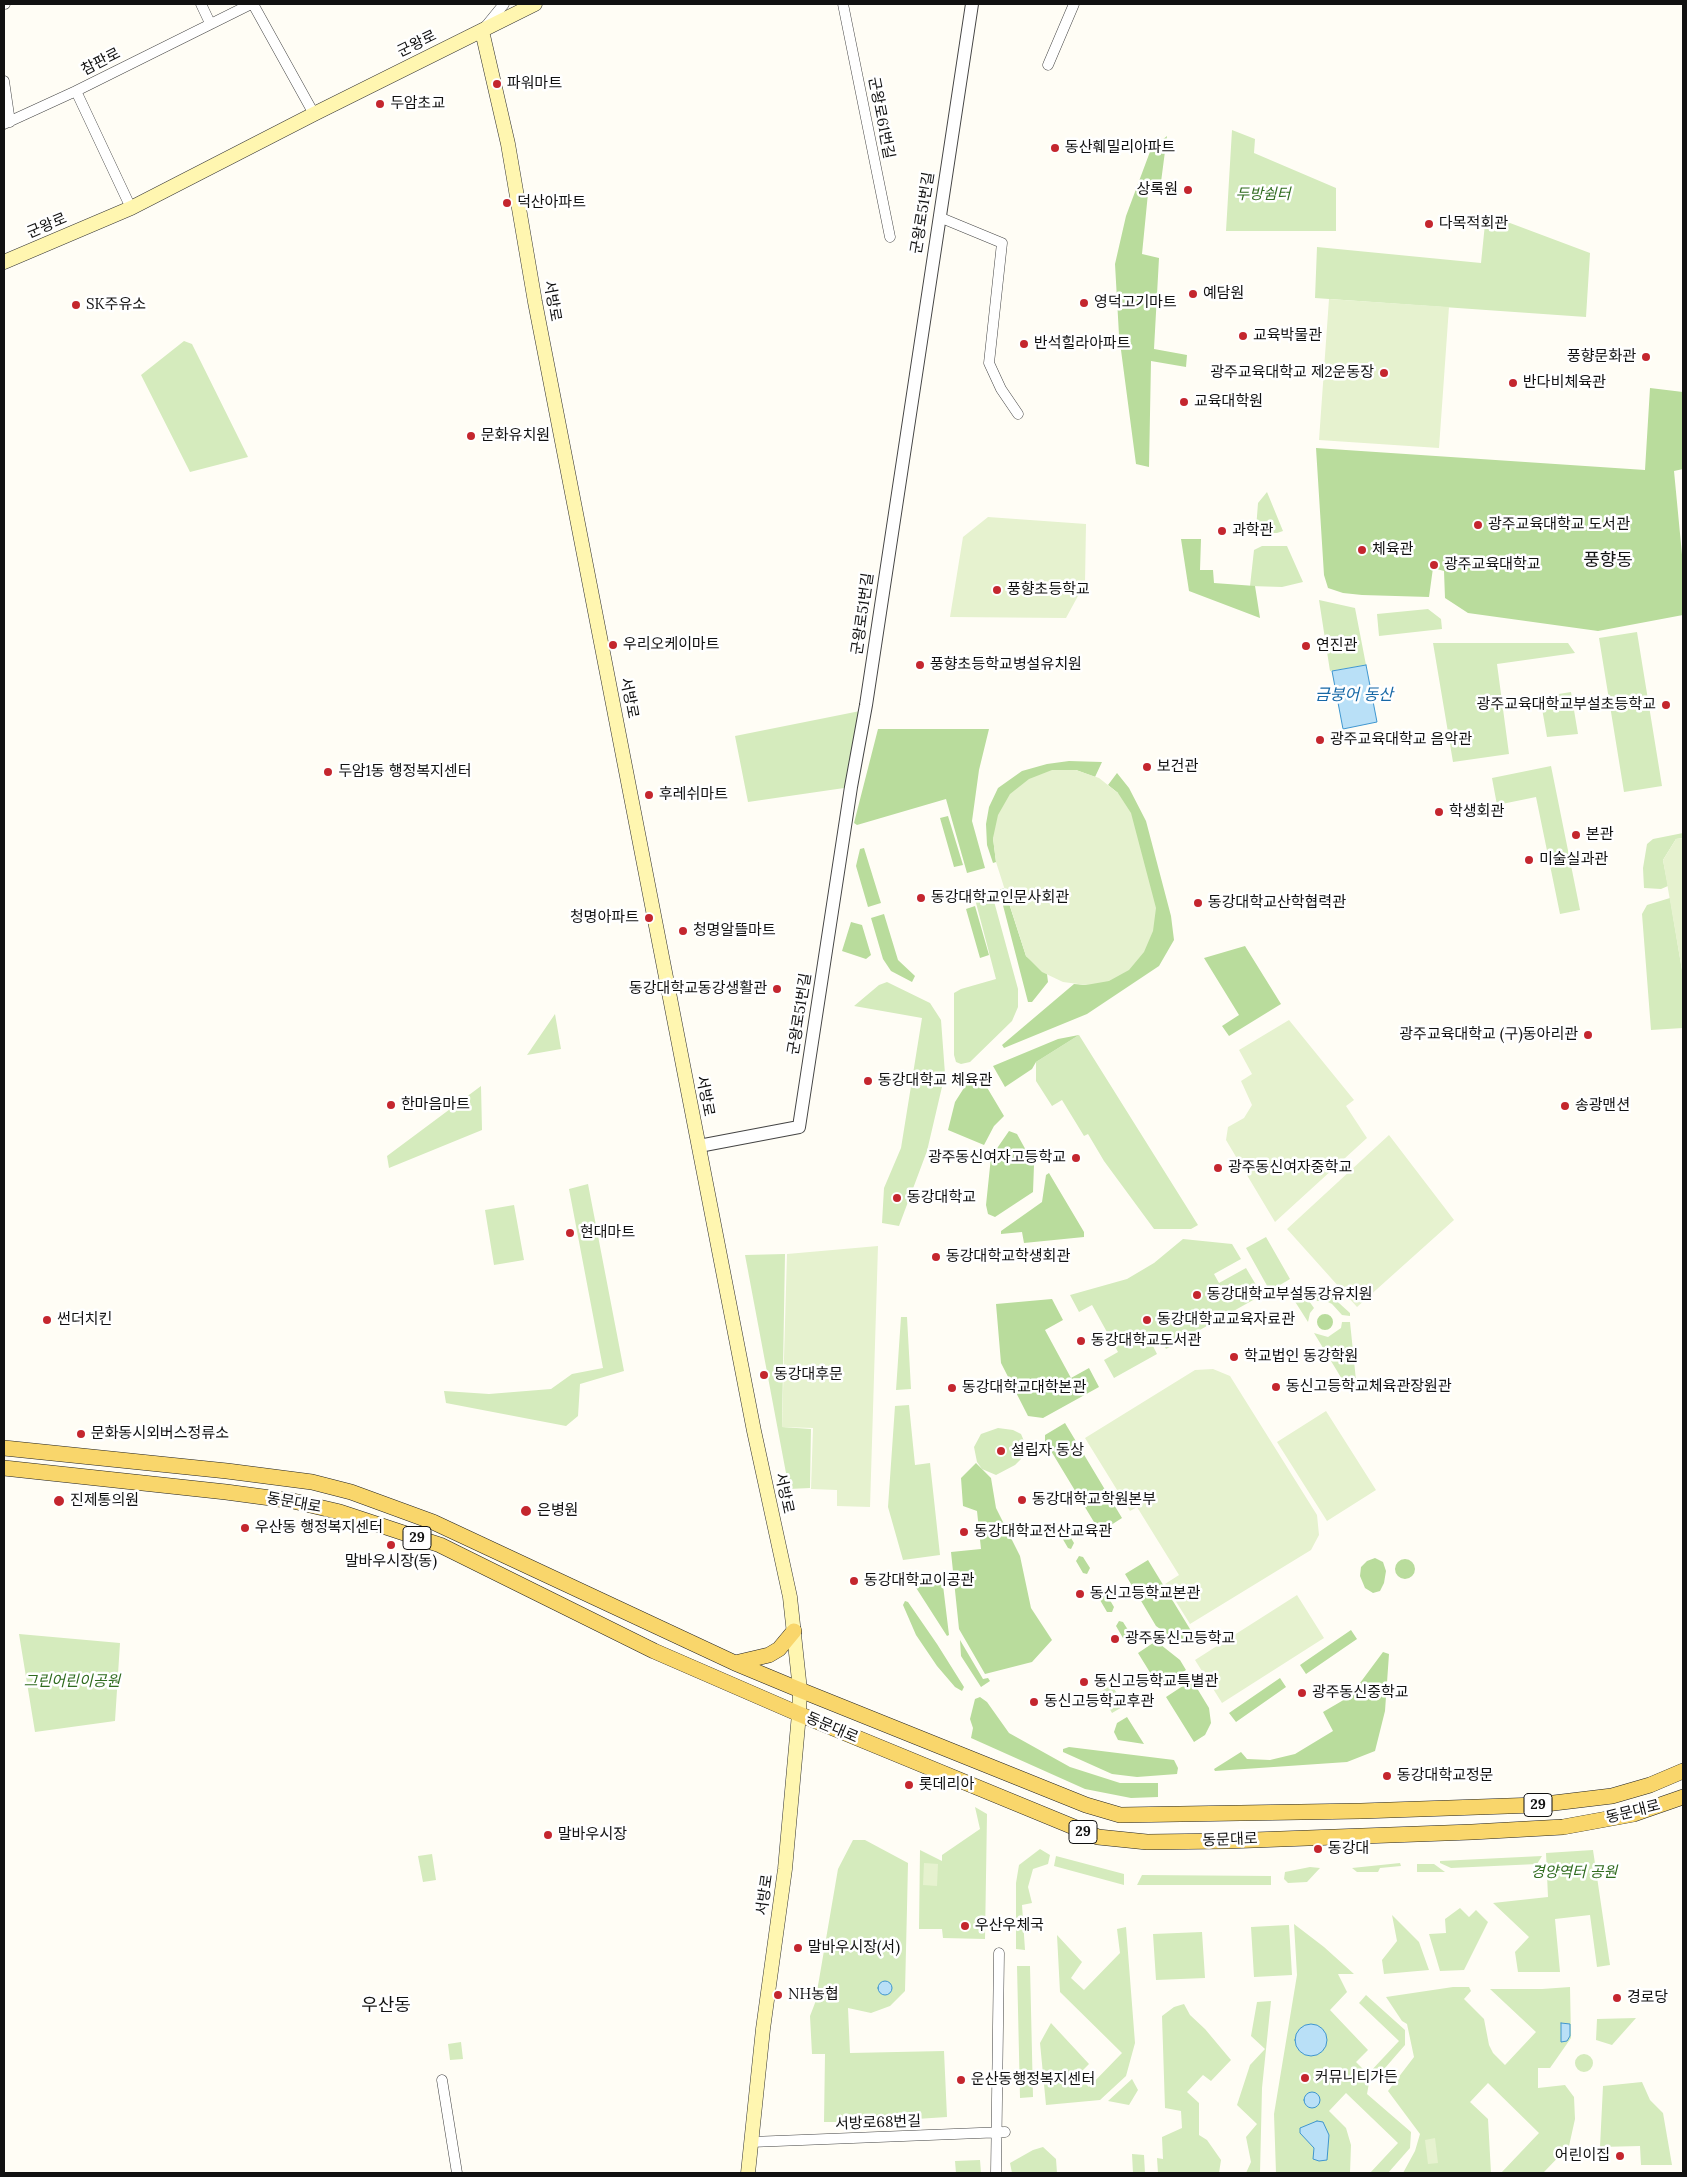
<!DOCTYPE html>
<html>
<head>
<meta charset="utf-8">
<style>
	body { margin:0 }
	#map { position:relative; width:1687px; height:2177px; overflow:hidden; background:#fffdf5; font-family:Lora,serif }
	canvas { display:block }
	.frame { position:absolute; inset:0; border:5px solid #111; pointer-events:none }
</style>
</head>
<body>
<div id="map">
<canvas width="1687" height="2177"></canvas>
<div class="frame"></div>
</div>
<script>
const context = document.querySelector('canvas').getContext('2d');
context.lineJoin = 'round';
function fill(path, color) { context.fillStyle = color; context.fill(path, 'evenodd'); }
const poly = rows => new Path2D(rows.map(r => 'M' + r).join(''));
function strokePath(path, color, width, dash) { context.strokeStyle = color; context.lineWidth = width; context.lineCap = dash ? 'butt' : 'round'; context.setLineDash(dash || []); context.stroke(path); }
function label(font, color, halo, rows, align = 'center') {
  context.font = font + ' Lora,"Noto Sans KR",serif'; context.lineWidth = 5; context.setLineDash([]); context.textBaseline = 'middle'; context.strokeStyle = halo; context.fillStyle = color; for (const [text, x, y, turn = 0] of rows) {
    context.save(); context.translate(x, y); context.rotate((+turn || 0) * Math.PI / 180); context.textAlign = isNaN(turn) ? turn : align; if (halo) context.strokeText(text, 0, 0); context.fillText(text, 0, 0); context.restore();
  }
}
const green = poly([
	[1232,130,1255,139,1254,153,1336,188,1336,231,1226,231],
	[1486,214,1590,253,1586,317,1315,298,1317,247,1481,263],
	[184,341,192,344,248,457,190,472,141,375],
	[1267,492,1283,531,1277,533,1261,533,1256,529,1258,503],
	[1262,546,1287,546,1303,582,1282,587,1250,586,1254,550],
	[1319,600,1355,608,1366,665,1330,671],
	[1428,609,1441,619,1442,629,1379,636,1377,614],
	[1637,632,1662,786,1624,792,1599,638],
	[1433,643,1568,643,1575,653,1497,664,1509,754,1453,762],
	[1571,692,1578,734,1547,737,1540,697],
	[865,710,851,787,748,802,735,736],
	[1551,766,1580,910,1560,914,1536,797,1497,805,1492,778],
	[1683,833,1683,838,1676,839,1663,860,1668,886,1661,889,1644,888,1643,868,1647,844,1653,839],
	[992,894,1018,989,1018,1007,1012,1021,970,1062,961,1064,956,1062,954,1055,954,993,961,989,996,979,975,899],
	[1670,898,1683,976,1683,1028,1651,1030,1642,914,1647,905],
	[887,982,930,1003,941,1020,945,1074,927,1151,899,1226,882,1223,884,1188,901,1148,922,1018,854,1006,879,985],
	[555,1014,561,1049,527,1055],
	[1079,1035,1198,1225,1191,1229,1154,1229,1104,1161,1088,1134,1084,1136,1062,1100,1052,1106,1036,1081,1036,1062],
	[481,1086,482,1130,389,1168,387,1156],
	[588,1184,624,1371,580,1384,578,1416,566,1426,446,1403,444,1391,489,1394,551,1389,572,1374,603,1368,569,1189],
	[514,1205,524,1260,494,1265,485,1210],
	[1266,1237,1290,1279,1270,1291,1246,1248],
	[1183,1239,1232,1244,1241,1259,1214,1274,1219,1283,1246,1268,1262,1295,1166,1349,1160,1337,1151,1342,1157,1354,1114,1378,1104,1360,1118,1352,1092,1305,1079,1312,1070,1295,1127,1279,1154,1263],
	[785,1254,782,1427,811,1429,810,1488,789,1489,745,1255],
	[1319,1285,1350,1313,1350,1316,1342,1315,1332,1304,1326,1301,1317,1301,1311,1290],
	[1304,1294,1314,1308,1310,1313,1308,1322,1294,1300],
	[901,1317,907,1317,911,1389,896,1390],
	[1342,1322,1350,1322,1357,1390,1351,1394,1314,1333,1328,1337,1341,1328],
	[909,1405,915,1465,930,1463,940,1555,903,1560,888,1507,895,1406],
	[998,1428,1013,1430,1021,1434,1024,1441,1021,1459,1015,1465,996,1475,982,1469,977,1462,974,1447,981,1434],
	[19,1634,120,1643,115,1721,35,1732],
	[1112,1685,1124,1706,1112,1713,1100,1692],
	[975,1807,987,1814,985,1939,943,1938,942,1929,919,1929,920,1850,942,1861,942,1855,980,1829],
	[853,1840,865,1840,908,1863,907,1908,905,1991,890,2006,871,2013,848,2008,850,2053,944,2051,947,2117,901,2120,900,2122,824,2122,825,2054,812,2054,810,2016,815,2003,838,1869],
	[1040,1849,1050,1855,1048,1864,1033,1869,1028,1887,1032,1903,1022,1905,1025,1950,1016,1949,1016,1883,1019,1865],
	[1593,1850,1610,1965,1597,1967,1590,1915,1555,1919,1560,1972,1518,1972,1515,1952,1529,1937,1493,1903,1548,1897,1546,1853],
	[432,1854,436,1880,423,1882,418,1856],
	[1056,1856,1124,1874,1124,1885,1054,1866],
	[1542,1856,1537,1864,1451,1868,1440,1863,1440,1861],
	[1400,1863,1401,1866,1380,1868,1378,1872,1357,1872,1352,1868],
	[1417,1864,1434,1864,1445,1872,1417,1872],
	[1310,1867,1320,1868,1307,1882,1288,1883,1284,1879,1285,1872],
	[1142,1875,1271,1876,1271,1885,1137,1885],
	[1460,1908,1469,1917,1476,1910,1488,1922,1464,1970,1440,1971,1429,1934,1446,1933,1445,1919],
	[1392,1915,1419,1942,1429,1970,1384,1974,1382,1960,1397,1941],
	[1294,1924,1324,1947,1354,1974,1338,1974,1347,1992,1330,2010,1368,2050,1356,2062,1368,2074,1399,2041,1359,2003,1366,1995,1405,2030,1405,2045,1372,2083,1369,2083,1367,2094,1411,2132,1410,2148,1388,2173,1370,2173,1398,2143,1346,2093,1329,2111,1346,2128,1351,2145,1350,2173,1276,2173,1274,2114,1297,1975],
	[1289,1925,1292,1975,1254,1977,1251,1927],
	[1126,1927,1135,2043,1126,2076,1100,2100,1046,2105,1040,2043,1051,2023,1089,2064,1077,2076,1089,2087,1122,2053,1060,1992,1057,1935,1082,1962,1071,1978,1084,1990,1120,1953,1117,1929],
	[1202,1932,1205,1978,1156,1980,1153,1934],
	[1017,1966,1030,1966,1033,2097,1020,2098],
	[1453,1987,1469,1987,1471,1991,1464,1999,1484,2019,1489,2045,1493,2053,1505,2065,1536,2032,1490,1989,1542,1989,1570,1987,1571,2038,1550,2068,1538,2068,1538,2088,1565,2085,1574,2097,1575,2119,1569,2146,1544,2172,1501,2173,1539,2133,1488,2083,1470,2102,1488,2119,1491,2173,1403,2173,1415,2151,1420,2134,1388,2091,1414,2057,1407,2024,1402,2021,1386,1997],
	[1271,2001,1262,2088,1260,2173,1246,2173,1251,2162,1246,2137,1257,2124,1237,2105,1250,2065,1265,2049,1251,2036,1257,2002],
	[1184,2004,1190,2015,1205,2029,1231,2060,1211,2081,1203,2075,1187,2092,1199,2103,1199,2135,1207,2140,1221,2160,1219,2173,1158,2173,1157,2158,1163,2159,1162,2137,1182,2128,1181,2111,1165,2108,1162,2016,1174,2007],
	[1636,2018,1612,2045,1596,2040,1597,2019],
	[461,2042,463,2059,450,2060,448,2044],
	'1575 2063a9 9 0 1 1 18 0a9 9 0 1 1-18 0Z',
	[1132,2079,1138,2090,1129,2105,1108,2101],
	[1642,2082,1650,2100,1663,2113,1672,2165,1641,2165,1640,2146,1600,2147,1603,2086],
	[1043,2147,1056,2159,1057,2173,1012,2173,1010,2163,1033,2150],
	[1132,2154,1144,2155,1145,2173,1133,2173],
	[980,2160,981,2173,956,2173,955,2161]
]);
const forest = poly([
	[1167,136,1161,182,1149,183,1142,254,1159,258,1154,349,1187,355,1186,367,1151,361,1149,467,1136,464,1119,335,1115,264,1126,216,1151,149],
	[1650,388,1683,392,1683,469,1674,471,1683,565,1683,615,1598,631,1468,613,1445,598,1444,571,1433,568,1429,597,1362,595,1343,593,1328,588,1324,575,1316,448,1645,470],
	[1181,539,1201,539,1200,570,1213,570,1214,583,1255,586,1260,618,1189,591],
	[878,729,989,729,979,770,972,821,985,868,967,873,946,799,857,825,854,823],
	[1069,761,1102,762,1095,777,1076,770,993,838,996,862,993,863,987,845,986,824,989,807,998,788,1022,771,1047,764],
	[1117,773,1129,788,1146,821,1171,916,1174,940,1159,966,1087,1014,1004,1048,1002,1045,1074,984,1086,985,1118,793,1108,785],
	[948,816,963,865,954,867,940,818],
	[864,848,881,903,868,907,856,866,860,849],
	[1004,888,1026,956,1047,974,1048,982,1032,1002,1028,1002,999,890],
	[975,906,989,955,980,958,966,909],
	[884,914,898,960,915,976,912,982,891,971,883,959,871,918],
	[851,922,862,925,871,955,866,959,842,951],
	[1245,946,1281,1004,1229,1036,1222,1026,1239,1015,1204,958],
	[1079,1035,1036,1062,1032,1069,1005,1087,993,1066,1058,1039],
	[979,1074,1004,1116,994,1126,984,1145,948,1130,955,1102,969,1080],
	[1009,1131,1017,1134,1034,1165,1033,1192,995,1217,988,1214,986,1205,991,1157],
	[1049,1173,1084,1232,1084,1237,1024,1243,1022,1232,1001,1234,1001,1231,1042,1202,1046,1175],
	[1052,1299,1063,1320,1045,1330,1071,1378,1089,1368,1099,1387,1043,1418,1028,1416,1001,1363,996,1304],
	'1317 1322a8 8 0 1 1 16 0a8 8 0 1 1-16 0Z',
	[1065,1423,1122,1518,1100,1532,1045,1441,1045,1435],
	[976,1463,991,1478,996,1508,1020,1556,1031,1608,1052,1640,1032,1662,985,1674,959,1629,951,1552,981,1549,977,1511,963,1506,961,1478],
	[1064,1531,1068,1533,1074,1543,1071,1549,1068,1548,1061,1536],
	[1079,1556,1083,1557,1090,1568,1087,1574,1083,1573,1076,1561],
	[1375,1558,1383,1562,1386,1571,1384,1583,1380,1591,1373,1593,1365,1588,1360,1576,1361,1567,1367,1561],
	'1395 1569a10 10 0 1 1 20 0a10 10 0 1 1-20 0Z',
	[1148,1560,1193,1634,1193,1639,1183,1645,1156,1626,1125,1574],
	[940,1575,942,1577,949,1635,947,1636,913,1583,914,1579],
	[1104,1595,1108,1597,1114,1607,1112,1612,1107,1612,1100,1600],
	[905,1601,908,1602,937,1644,964,1687,962,1691,955,1687,937,1666,916,1635,903,1605],
	[1119,1621,1123,1622,1130,1633,1128,1638,1123,1638,1116,1626],
	[1351,1630,1357,1639,1306,1674,1300,1665],
	[960,1640,983,1679,988,1678,990,1681,981,1687,961,1656],
	[1156,1641,1180,1660,1186,1670,1159,1687,1138,1653],
	[1383,1652,1389,1654,1385,1711,1375,1751,1347,1762,1215,1771,1214,1769,1241,1752,1247,1759,1270,1760,1295,1754,1333,1731,1323,1712,1359,1691,1360,1683],
	[1280,1678,1286,1687,1236,1722,1229,1713],
	[1192,1680,1209,1708,1211,1723,1205,1735,1194,1742,1166,1697],
	[980,1697,987,1702,1009,1733,1070,1767,1120,1783,1158,1783,1158,1797,1131,1798,1085,1789,971,1738,973,1728,970,1719,975,1699],
	[1127,1717,1144,1744,1118,1740,1114,1732,1117,1723],
	[1069,1747,1174,1760,1178,1768,1177,1774,1137,1777,1112,1774,1063,1752,1063,1749]
]);
const pitch = poly([
	[1329,299,1449,307,1439,448,1319,440],
	[988,517,1086,524,1085,583,1066,618,950,617,963,537],
	[1052,770,1076,770,1099,778,1118,793,1131,813,1156,908,1153,931,1144,952,1129,970,1109,981,1086,985,1063,982,1042,972,1026,956,996,862,993,838,998,815,1010,794,1029,779],
	[1683,838,1683,976,1663,860,1676,839],
	[1289,1020,1354,1100,1346,1106,1367,1138,1275,1222,1226,1140,1228,1127,1244,1118,1252,1105,1241,1081,1252,1074,1239,1050],
	[1389,1135,1454,1220,1357,1307,1287,1229],
	[878,1246,870,1507,837,1506,837,1490,811,1489,813,1428,782,1427,787,1254],
	[1213,1369,1230,1376,1317,1515,1319,1535,1311,1550,1190,1624,1165,1584,1179,1575,1137,1507,1130,1511,1085,1438,1195,1370],
	[1326,1411,1376,1490,1327,1521,1277,1442],
	[1297,1595,1324,1638,1222,1703,1195,1660],
	[924,1863,938,1864,937,1886,923,1885],
	[1435,2138,1438,2163,1428,2164,1425,2140]
]);
const water = poly([
	[1366,665,1377,722,1343,729,1332,671,1366,665],
	'878 1988a7 7 0 1 1 14 0a7 7 0 1 1-14 0Z',
	[1561,2023,1570,2024,1570,2036,1567,2041,1561,2042,1561,2023],
	'1295 2040a16 16 0 1 1 32 0a16 16 0 1 1-32 0Z',
	'1304 2100a8 8 0 1 1 16 0a8 8 0 1 1-16 0Z',
	[1317,2121,1323,2122,1329,2135,1327,2160,1319,2161,1313,2159,1314,2148,1300,2133,1300,2128,1317,2121]
]);
const minor = poly([
	[4,4,5,4],
	[201,4,210,23],
	[253,4,314,114],
	[843,4,890,237],
	[486,26,504,4],
	[1048,65,1074,4],
	[4,81,10,122],
	[76,91,131,208],
	[4,124,76,91,251,4],
	[939,217,1002,243,989,363,1001,389,1018,414],
	[442,2080,457,2173],
	[751,2142,1005,2132],
	[996,2173,999,1953]
]);
const tertiary = poly([
	[699,1146,799,1127,851,787,866,705,972,4]
]);
const secondary = poly([
	[482,31,508,144,535,302,754,1431,790,1597,800,1690,799,1714,785,1869,763,2029,748,2173],
	[4,262,131,208,314,114,535,4]
]);
const primary = poly([
	[4,1448,227,1471,312,1482,351,1492,433,1522,735,1663,800,1690,1086,1805,1120,1815,1361,1811,1537,1805,1612,1796,1650,1785,1683,1771],
	[4,1468,226,1492,293,1501,340,1512,440,1545,654,1651,799,1714,1098,1837,1147,1842,1226,1841,1472,1832,1563,1827,1634,1814,1683,1797],
	[735,1663,769,1655,779,1649,794,1631]
]);
const markers = [
	[497,84,5,"#c4262e"],
	[380,104,5,"#c4262e"],
	[1055,148,5,"#c4262e"],
	[1188,190,5,"#c4262e"],
	[507,203,5,"#c4262e"],
	[1429,224,5,"#c4262e"],
	[1193,294,5,"#c4262e"],
	[1084,303,5,"#c4262e"],
	[76,305,5,"#c4262e"],
	[1243,336,5,"#c4262e"],
	[1024,344,5,"#c4262e"],
	[1646,357,5,"#c4262e"],
	[1384,373,5,"#c4262e"],
	[1513,383,5,"#c4262e"],
	[1184,402,5,"#c4262e"],
	[471,436,5,"#c4262e"],
	[1478,525,5,"#c4262e"],
	[1222,531,5,"#c4262e"],
	[1362,550,5,"#c4262e"],
	[1434,565,5,"#c4262e"],
	[997,590,5,"#c4262e"],
	[613,645,5,"#c4262e"],
	[1306,646,5,"#c4262e"],
	[920,665,5,"#c4262e"],
	[1666,705,5,"#c4262e"],
	[1320,740,5,"#c4262e"],
	[1147,767,5,"#c4262e"],
	[328,772,5,"#c4262e"],
	[649,795,5,"#c4262e"],
	[1439,812,5,"#c4262e"],
	[1576,835,5,"#c4262e"],
	[1529,860,5,"#c4262e"],
	[921,898,5,"#c4262e"],
	[1198,903,5,"#c4262e"],
	[649,918,5,"#c4262e"],
	[683,931,5,"#c4262e"],
	[777,989,5,"#c4262e"],
	[1588,1035,5,"#c4262e"],
	[868,1081,5,"#c4262e"],
	[391,1105,5,"#c4262e"],
	[1565,1106,5,"#c4262e"],
	[1076,1158,5,"#c4262e"],
	[1218,1168,5,"#c4262e"],
	[897,1198,5,"#c4262e"],
	[570,1233,5,"#c4262e"],
	[936,1257,5,"#c4262e"],
	[1197,1295,5,"#c4262e"],
	[47,1320,5,"#c4262e"],
	[1147,1320,5,"#c4262e"],
	[1081,1341,5,"#c4262e"],
	[1234,1357,5,"#c4262e"],
	[764,1375,5,"#c4262e"],
	[1276,1387,5,"#c4262e"],
	[952,1388,5,"#c4262e"],
	[81,1434,5,"#c4262e"],
	[1001,1451,5,"#c4262e"],
	[1022,1500,5,"#c4262e"],
	[59,1501,6,"#c4262e"],
	[526,1511,6,"#c4262e"],
	[245,1528,5,"#c4262e"],
	[964,1532,5,"#c4262e"],
	[391,1545,5,"#c4262e"],
	[854,1581,5,"#c4262e"],
	[1080,1594,5,"#c4262e"],
	[1115,1639,5,"#c4262e"],
	[1084,1682,5,"#c4262e"],
	[1302,1693,5,"#c4262e"],
	[1034,1702,5,"#c4262e"],
	[1387,1776,5,"#c4262e"],
	[909,1785,5,"#c4262e"],
	[548,1835,5,"#c4262e"],
	[1318,1849,5,"#c4262e"],
	[965,1926,5,"#c4262e"],
	[798,1948,5,"#c4262e"],
	[778,1995,5,"#c4262e"],
	[1617,1998,5,"#c4262e"],
	[1305,2078,5,"#c4262e"],
	[961,2080,5,"#c4262e"],
	[1620,2156,5,"#c4262e"]
];
const shields = [
	[417,1538,28],
	[1538,1805,28],
	[1083,1832,28]
];
const shieldNames = [
	["29",417,1538],
	["29",1538,1805],
	["29",1083,1832]
];
const streetNames = [
	["군왕로",417,44,-26],
	["참판로",101,62,-27],
	["군왕로61번길",881,118,79],
	["군왕로51번길",923,213,-81],
	["군왕로",47,226,-23],
	["서방로",552,301,80],
	["군왕로51번길",863,614,-82],
	["서방로",629,698,79],
	["군왕로51번길",800,1014,-81],
	["서방로",705,1096,79],
	["서방로",784,1493,78],
	["동문대로",294,1503,10],
	["동문대로",832,1728,23],
	["동문대로",1633,1812,-14],
	["동문대로",1230,1840,-2],
	["서방로",765,1895,-82],
	["서방로68번길",878,2123,-2]
];
const poiNames = [
	["파워마트",507,84],
	["두암초교",390,104],
	["동산훼밀리아파트",1065,148],
	["상록원",1178,190,"right"],
	["덕산아파트",517,203],
	["다목적회관",1439,224],
	["예담원",1203,294],
	["영덕고기마트",1094,303],
	["SK주유소",86,305],
	["교육박물관",1253,336],
	["반석힐라아파트",1034,344],
	["풍향문화관",1636,357,"right"],
	["광주교육대학교 제2운동장",1374,373,"right"],
	["반다비체육관",1523,383],
	["교육대학원",1194,402],
	["문화유치원",481,436],
	["광주교육대학교 도서관",1488,525],
	["과학관",1232,531],
	["체육관",1372,550],
	["광주교육대학교",1444,565],
	["풍향초등학교",1007,590],
	["우리오케이마트",623,645],
	["연진관",1316,646],
	["풍향초등학교병설유치원",930,665],
	["광주교육대학교부설초등학교",1656,705,"right"],
	["광주교육대학교 음악관",1330,740],
	["보건관",1157,767],
	["두암1동 행정복지센터",338,772],
	["후레쉬마트",659,795],
	["학생회관",1449,812],
	["본관",1586,835],
	["미술실과관",1539,860],
	["동강대학교인문사회관",931,898],
	["동강대학교산학협력관",1208,903],
	["청명아파트",639,918,"right"],
	["청명알뜰마트",693,931],
	["동강대학교동강생활관",767,989,"right"],
	["광주교육대학교 (구)동아리관",1578,1035,"right"],
	["동강대학교 체육관",878,1081],
	["한마음마트",401,1105],
	["송광맨션",1575,1106],
	["광주동신여자고등학교",1066,1158,"right"],
	["광주동신여자중학교",1228,1168],
	["동강대학교",907,1198],
	["현대마트",580,1233],
	["동강대학교학생회관",946,1257],
	["동강대학교부설동강유치원",1207,1295],
	["썬더치킨",57,1320],
	["동강대학교교육자료관",1157,1320],
	["동강대학교도서관",1091,1341],
	["학교법인 동강학원",1244,1357],
	["동강대후문",774,1375],
	["동신고등학교체육관장원관",1286,1387],
	["동강대학교대학본관",962,1388],
	["문화동시외버스정류소",91,1434],
	["설립자 동상",1011,1451],
	["동강대학교학원본부",1032,1500],
	["진제통의원",70,1501],
	["은병원",537,1511],
	["우산동 행정복지센터",255,1528],
	["동강대학교전산교육관",974,1532],
	["말바우시장(동)",391,1562,"center"],
	["동강대학교이공관",864,1581],
	["동신고등학교본관",1090,1594],
	["광주동신고등학교",1125,1639],
	["동신고등학교특별관",1094,1682],
	["광주동신중학교",1312,1693],
	["동신고등학교후관",1044,1702],
	["동강대학교정문",1397,1776],
	["롯데리아",919,1785],
	["말바우시장",558,1835],
	["동강대",1328,1849],
	["우산우체국",975,1926],
	["말바우시장(서)",808,1948],
	["NH농협",788,1995],
	["경로당",1627,1998],
	["커뮤니티가든",1315,2078],
	["운산동행정복지센터",971,2080],
	["어린이집",1610,2156,"right"]
];
const parkNames = [
	["두방쉼터",1263,195],
	["그린어린이공원",72,1682],
	["경양역터 공원",1574,1873]
];
const waterNames = [
	["금붕어 동산",1354,695]
];
const quarterNames = [
	["풍향동",1608,561],
	["우산동",386,2006]
];
fill(green, '#d5ebbd');
fill(forest, '#b9dc9c');
fill(pitch, '#e6f2cf');
fill(water, '#b9e0f7');
strokePath(water, '#3f96cf', 1);
strokePath(minor, '#444', 11);
strokePath(tertiary, '#444', 14);
strokePath(secondary, '#333', 15);
strokePath(primary, '#222', 16);
strokePath(minor, '#fff', 10);
strokePath(tertiary, '#fff', 12);
strokePath(secondary, '#fff6b0', 14);
strokePath(primary, '#f9d66b', 15);
for (const [x, y, r, color] of markers) { const dot = new Path2D(); dot.arc(x, y, r, 0, 2 * Math.PI); context.fillStyle = color; context.fill(dot); strokePath(dot, '#fff', 2); }
for (const [x, y, w] of shields) { const box = new Path2D(); box.roundRect(x - w / 2, y - 11.5, w, 23, 4); context.fillStyle = '#fff'; context.fill(box); strokePath(box, '#111', 1); }
label('bold 14px', '#111', null, shieldNames);
label('15px', '#111', '#fff', streetNames);
label('15px', '#111', '#fff', poiNames, 'left');
label('italic 15px', '#2f6b1f', '#fff', parkNames);
label('italic 16px', '#1768a6', '#fff', waterNames);
label('18px', '#111', '#fff', quarterNames);
</script>
</body>
</html>
